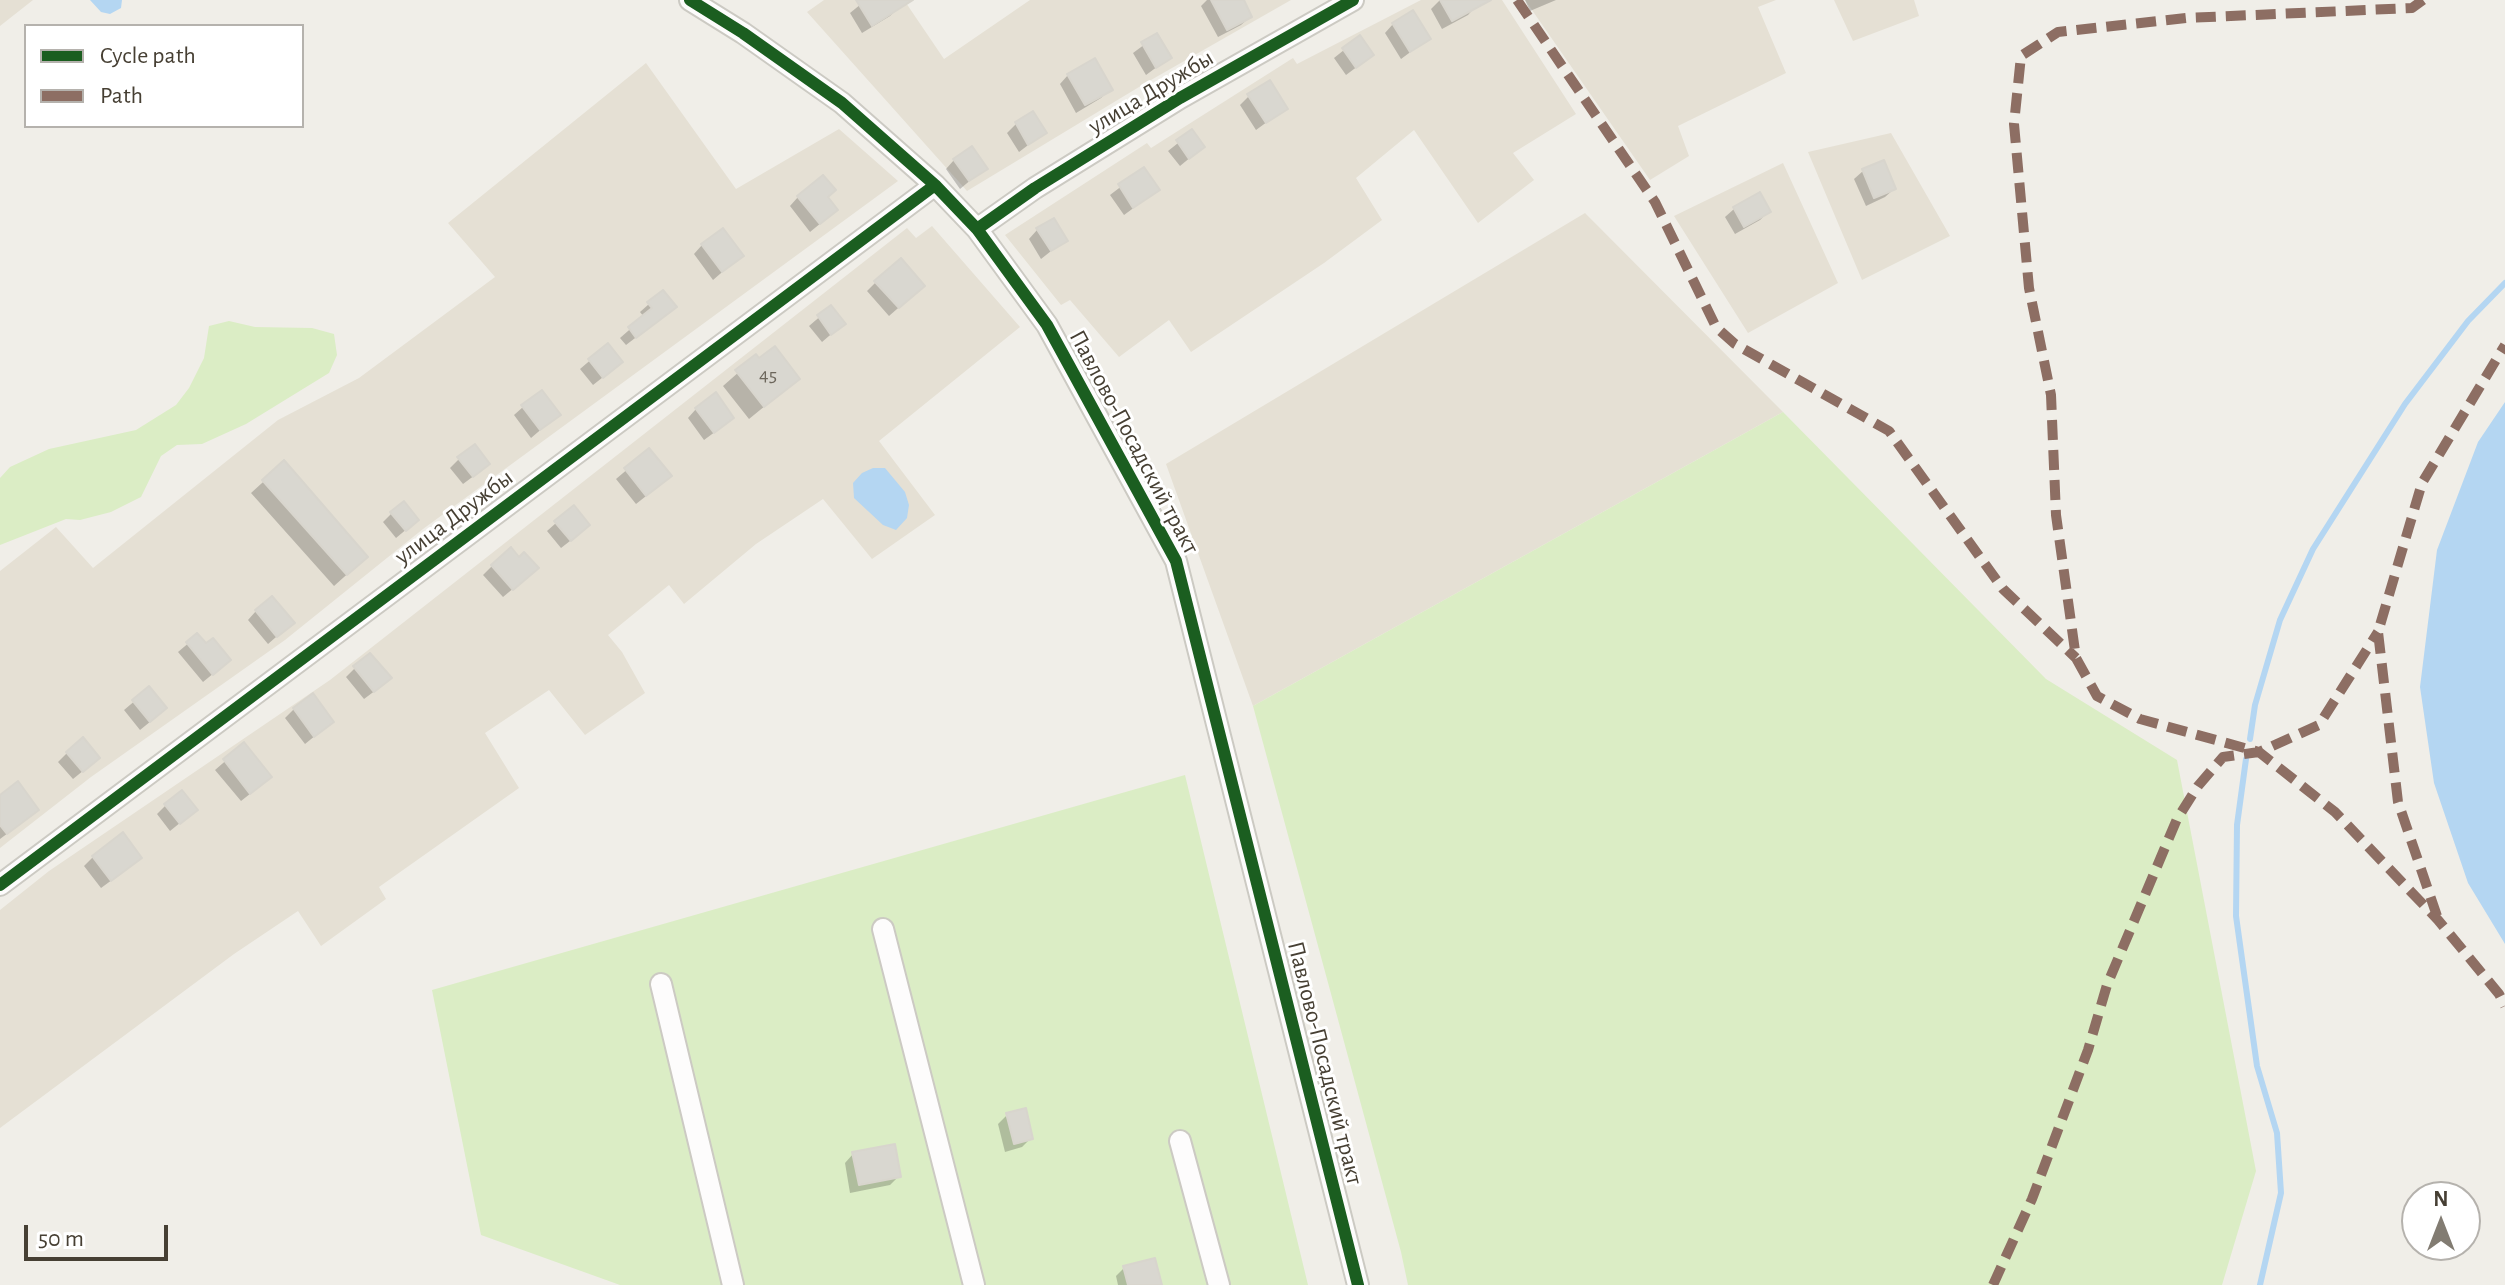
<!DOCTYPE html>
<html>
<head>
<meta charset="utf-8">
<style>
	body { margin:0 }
	#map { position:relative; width:2505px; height:1285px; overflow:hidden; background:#f0eee8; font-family:"Alegreya Sans",sans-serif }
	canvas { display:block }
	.legend { position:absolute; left:24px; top:24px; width:280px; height:104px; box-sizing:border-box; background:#fff; border:2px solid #b5b2ad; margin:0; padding:10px 14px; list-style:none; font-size:24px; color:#463f33 }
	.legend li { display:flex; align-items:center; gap:16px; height:40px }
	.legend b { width:40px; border:2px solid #b5b2ad }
	.north { position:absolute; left:2401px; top:1181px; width:80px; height:80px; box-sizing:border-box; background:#fff; border:2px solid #b5b2ad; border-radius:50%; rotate:0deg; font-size:22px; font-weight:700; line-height:32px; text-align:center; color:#463f33 }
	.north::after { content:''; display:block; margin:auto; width:28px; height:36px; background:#827c72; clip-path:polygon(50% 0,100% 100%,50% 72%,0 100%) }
	.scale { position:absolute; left:24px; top:1225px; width:144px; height:36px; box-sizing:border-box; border:4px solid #463f33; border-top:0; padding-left:10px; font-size:24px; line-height:28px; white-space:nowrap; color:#463f33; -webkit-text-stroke:6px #fff; paint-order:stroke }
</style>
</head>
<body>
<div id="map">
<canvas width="2505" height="1285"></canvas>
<ul class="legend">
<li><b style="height:10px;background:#1b5e20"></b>Cycle path</li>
<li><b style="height:10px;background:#8d6e63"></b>Path</li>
</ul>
<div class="north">N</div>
<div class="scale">50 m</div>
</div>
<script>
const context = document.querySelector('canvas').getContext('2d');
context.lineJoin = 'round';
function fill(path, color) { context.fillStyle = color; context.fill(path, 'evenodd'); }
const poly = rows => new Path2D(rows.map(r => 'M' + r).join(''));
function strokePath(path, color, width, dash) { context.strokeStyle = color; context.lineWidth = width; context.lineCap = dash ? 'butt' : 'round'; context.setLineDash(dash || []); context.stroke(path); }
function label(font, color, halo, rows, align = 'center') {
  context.font = font + ' "Alegreya Sans",sans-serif'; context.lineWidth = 6; context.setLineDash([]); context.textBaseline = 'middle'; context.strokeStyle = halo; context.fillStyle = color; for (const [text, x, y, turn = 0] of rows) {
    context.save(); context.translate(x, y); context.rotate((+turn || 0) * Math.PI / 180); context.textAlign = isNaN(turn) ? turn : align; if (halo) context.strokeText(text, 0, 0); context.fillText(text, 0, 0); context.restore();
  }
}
const residential = poly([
	[0,0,33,0,0,26],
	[824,0,904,0,944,59,1030,0,1291,0,1144,84,967,191,807,12],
	[1421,0,1502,0,1576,114,1513,153,1534,180,1478,223,1414,130,1356,178,1382,220,1324,263,1191,352,1169,320,1119,357,1070,300,1061,305,1005,235,1147,143,1151,148,1293,58,1297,64],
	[1525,0,1776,0,1758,7,1786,73,1678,126,1689,156,1650,180],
	[1834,0,1914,0,1919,16,1853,41],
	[646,63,736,189,839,129,898,181,423,529,285,640,91,777,0,848,0,571,56,527,93,568,278,420,359,378,495,277,448,223],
	[1891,133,1950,236,1862,280,1808,152],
	[1783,163,1838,283,1748,333,1674,216],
	[1585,213,1783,412,1253,706,1166,464],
	[932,226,1020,327,879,441,935,515,872,559,823,499,756,544,684,604,669,585,608,635,622,652,645,693,585,735,549,690,485,733,519,788,379,887,386,899,321,946,298,911,234,954,0,1128,0,910,49,871,330,680,907,228,916,238]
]);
const green = poly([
	[229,321,255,327,312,328,334,334,337,355,329,373,246,424,202,444,177,445,161,456,141,497,111,512,80,520,66,519,0,545,0,478,10,467,49,449,136,430,176,405,189,388,204,358,209,326],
	[1783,412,2046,679,2177,760,2256,1171,2222,1285,1408,1285,1401,1252,1253,706],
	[1185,775,1308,1285,620,1285,481,1235,432,990]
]);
const water = poly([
	[90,0,122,0,121,8,110,14,101,12],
	[2505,402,2505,944,2468,883,2434,783,2420,687,2437,550,2478,442],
	[873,468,885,468,905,492,909,505,907,518,896,530,883,525,854,498,853,483,862,473]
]);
const shadow = poly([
	[866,0,894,0,899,7,890,16,862,33,850,13],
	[1207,0,1241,0,1250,17,1241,25,1218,37,1201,6],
	[1440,0,1473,0,1476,6,1468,15,1442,29,1431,9],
	[1525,0,1556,0,1530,11],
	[1393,24,1428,39,1401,59,1385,33],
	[1156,36,1169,58,1146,75,1133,53],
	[1359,38,1362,63,1346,75,1334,58],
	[1068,75,1110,89,1101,98,1076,113,1060,84],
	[1249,96,1286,108,1256,130,1240,105],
	[1016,124,1044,133,1019,152,1007,133],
	[1192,132,1203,147,1180,166,1168,151],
	[954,160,985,168,960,189,946,169],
	[1144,169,1158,190,1124,215,1110,195],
	[1863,171,1894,189,1885,197,1866,206,1854,179],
	[798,197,826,197,827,218,810,232,790,206],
	[1734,209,1769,211,1760,220,1735,234,1725,217],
	[1037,230,1065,240,1041,259,1029,239],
	[702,245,742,255,713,280,694,254],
	[876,282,913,295,889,316,867,291],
	[649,304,665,315,626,345,620,338,644,317,640,312],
	[830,308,843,324,822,342,809,326],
	[607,346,612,370,593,385,580,369],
	[756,357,759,361,798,379,749,419,723,386],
	[523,407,558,415,531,438,514,415],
	[696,409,723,426,704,440,688,418],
	[649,451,660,485,636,504,616,479],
	[459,459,479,472,463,484,450,468],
	[284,463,353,569,334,586,251,493],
	[392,513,408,528,396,538,383,522],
	[556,523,579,534,561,548,547,531],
	[519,559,527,577,503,597,483,575,492,566],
	[256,611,283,631,268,644,248,620],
	[197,636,220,668,203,682,178,652],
	[355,668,380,687,364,699,346,677],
	[149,689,156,717,140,730,124,710],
	[294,709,332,722,305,744,285,718],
	[244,745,260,786,241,801,215,770],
	[67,753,89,766,73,779,58,762],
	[0,797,28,818,0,839],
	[166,805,186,818,170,831,157,814],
	[93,857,131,866,101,888,84,866],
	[1007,1115,1031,1138,1022,1147,1005,1152,998,1124],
	[853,1154,899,1176,890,1185,850,1193,845,1163],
	[1124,1268,1160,1285,1118,1285,1116,1276]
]);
const stream = poly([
	[2250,739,2255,705,2280,620,2313,549,2405,404,2468,321,2505,283],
	[2246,759,2237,825,2236,916,2257,1066,2277,1133,2281,1193,2260,1285]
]);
const building = poly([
	[856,0,913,0,872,26,856,0],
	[1211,0,1244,0,1252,17,1227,30,1211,0],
	[1440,0,1491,0,1452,21,1440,0],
	[1413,10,1431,39,1410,52,1392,23,1413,10],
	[1157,33,1172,58,1156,68,1141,42,1157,33],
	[1360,35,1374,55,1356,68,1342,48,1360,35],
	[1095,58,1113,90,1085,105,1067,74,1095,58],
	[1270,80,1288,109,1266,123,1247,94,1270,80],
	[1033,111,1047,133,1028,145,1015,122,1033,111],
	[1192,129,1205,147,1189,159,1176,140,1192,129],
	[972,146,988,169,969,181,953,159,972,146],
	[1884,160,1896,189,1874,198,1862,169,1884,160],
	[1144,167,1160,190,1133,208,1118,184,1144,167],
	[823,175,836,190,828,197,838,210,820,224,797,196,823,175],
	[1760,192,1771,212,1744,227,1733,207,1760,192],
	[1054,218,1068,241,1051,251,1036,228,1054,218],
	[723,228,744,256,722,272,701,244,723,228],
	[901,258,925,286,899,308,874,281,901,258],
	[663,290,677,307,636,338,628,327,652,308,647,302,663,290],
	[831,305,846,324,831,335,817,315,831,305],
	[608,343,623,362,603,378,588,359,608,343],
	[775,346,800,379,764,407,735,370,756,354,759,358,775,346],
	[542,390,561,415,540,430,521,405,542,390],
	[716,392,734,418,714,433,695,408,716,392],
	[475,444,490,464,473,477,457,457,475,444],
	[649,448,672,476,646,496,624,468,649,448],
	[284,460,368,557,347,575,262,480,284,460],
	[404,501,419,520,406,531,390,512,404,501],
	[574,505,590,525,571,541,554,521,574,505],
	[511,547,519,557,524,552,539,568,513,590,491,565,511,547],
	[272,596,295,623,277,637,255,610,272,596],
	[197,633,206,643,213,638,231,660,213,675,186,642,197,633],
	[370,653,392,678,374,692,353,666,370,653],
	[149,686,167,708,150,722,132,700,149,686],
	[313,693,334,722,314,737,293,708,313,693],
	[83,737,100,758,83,772,66,752,83,737],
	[244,742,272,777,250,794,223,759,244,742],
	[18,781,39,810,7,834,0,825,0,795,18,781],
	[182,790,198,810,180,824,164,804,182,790],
	[123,832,142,858,111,881,92,856,123,832],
	[1026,1108,1033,1139,1014,1144,1006,1113,1026,1108],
	[895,1144,901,1177,859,1185,852,1152,895,1144],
	[1155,1258,1162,1285,1128,1285,1123,1266,1155,1258]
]);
const minor = poly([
	[690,0,743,33,842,103,935,185,977,229,1047,325,1176,561,1358,1285],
	[977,229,1035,188,1180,98,1353,0],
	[0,885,935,185],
	[883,929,974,1285],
	[661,984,733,1285],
	[1180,1141,1219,1285]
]);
const quiet = poly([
	[1517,0,1655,202,1716,327,1735,344,1889,431,2003,589,2076,658],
	[2423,0,2412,8,2186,18,2058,32,2021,56,2014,124,2029,288,2051,395,2056,515,2076,658,2097,696,2140,719,2259,752,2335,812,2438,920,2499,994,2505,1006],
	[2437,916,2398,802,2378,632,2422,483,2505,345],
	[1993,1285,2032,1199,2088,1050,2107,985,2177,819,2198,786,2223,757,2259,752,2319,725,2378,632]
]);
const cycleway = poly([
	[690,0,743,33,842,103,935,185,977,229,1047,325,1176,561,1358,1285],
	[977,229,1035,188,1180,98,1353,0],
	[0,885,935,185]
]);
const numberNames = [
	["45",768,375]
];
const streetNames = [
	["улица Дружбы",1151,92,-31],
	["Павлово-Посадский тракт",1134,442,62],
	["улица Дружбы",454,517,-37],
	["Павлово-Посадский тракт",1325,1063,76]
];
fill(residential, '#e5e0d4');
fill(green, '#dbedc5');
fill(water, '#b4d6f2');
fill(shadow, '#0003');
strokePath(stream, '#b4d6f2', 6);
fill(building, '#d9d7d0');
strokePath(building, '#d8d5cd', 2);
strokePath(minor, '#cccac3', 24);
strokePath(minor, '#fdfcfc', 20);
strokePath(quiet, '#8d6e63', 10, [20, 10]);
strokePath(cycleway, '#1b5e20', 12);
label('20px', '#6c665b', null, numberNames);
label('24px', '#463f33', '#fff', streetNames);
</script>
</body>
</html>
